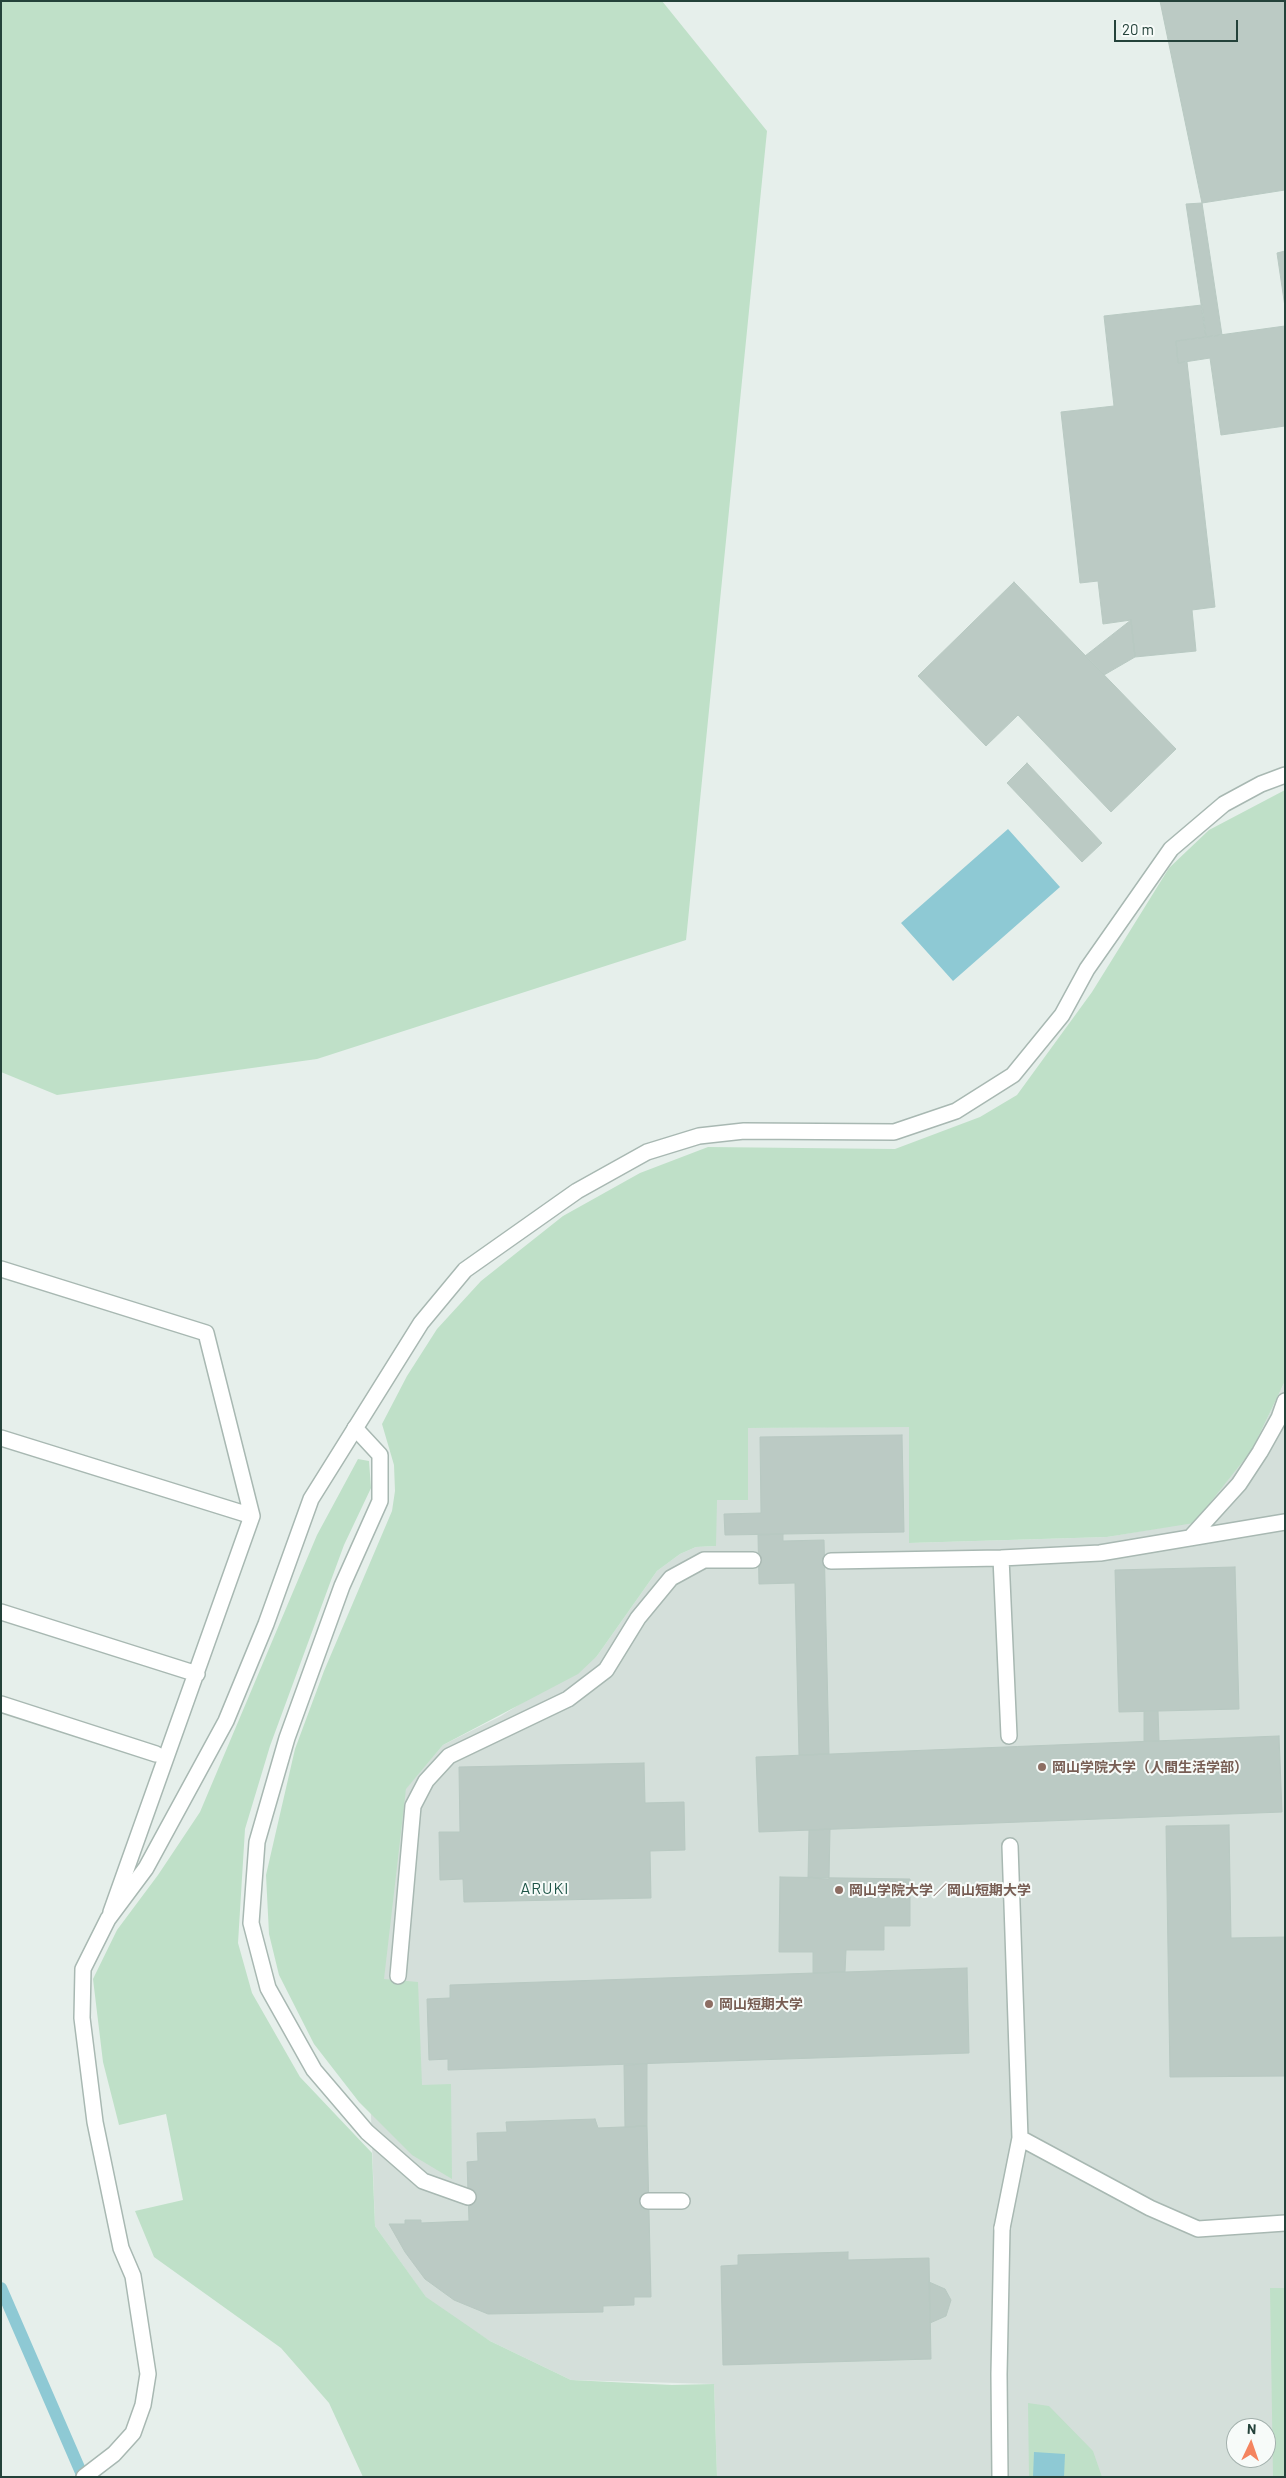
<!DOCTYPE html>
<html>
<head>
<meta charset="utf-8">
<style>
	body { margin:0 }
	#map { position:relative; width:1286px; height:2478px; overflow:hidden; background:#e6efeb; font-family:Barlow,sans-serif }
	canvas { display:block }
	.frame { position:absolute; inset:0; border:2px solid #24423a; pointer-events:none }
	.north { position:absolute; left:1226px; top:2418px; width:50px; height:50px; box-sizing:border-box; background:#f7fbf9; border:1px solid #a3b1ad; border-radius:50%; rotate:3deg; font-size:14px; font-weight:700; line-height:20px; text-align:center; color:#24423a }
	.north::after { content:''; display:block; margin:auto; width:18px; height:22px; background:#f4845f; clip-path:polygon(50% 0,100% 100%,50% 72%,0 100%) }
	.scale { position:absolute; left:1114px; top:20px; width:124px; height:22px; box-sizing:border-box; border:2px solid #24423a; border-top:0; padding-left:6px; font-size:15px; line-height:18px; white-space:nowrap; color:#24423a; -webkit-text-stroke:4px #f7fbf9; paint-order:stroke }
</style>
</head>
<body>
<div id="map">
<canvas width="1286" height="2478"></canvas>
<div class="frame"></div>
<div class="north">N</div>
<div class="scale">20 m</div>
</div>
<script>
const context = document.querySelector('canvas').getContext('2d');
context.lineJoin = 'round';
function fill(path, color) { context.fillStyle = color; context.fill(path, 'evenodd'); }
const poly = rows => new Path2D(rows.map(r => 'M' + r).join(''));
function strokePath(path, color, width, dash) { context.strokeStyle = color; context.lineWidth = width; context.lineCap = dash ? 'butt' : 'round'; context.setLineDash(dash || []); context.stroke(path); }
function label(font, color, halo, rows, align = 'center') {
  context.font = font + ' Barlow,"Noto Sans JP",sans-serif'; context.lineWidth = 4; context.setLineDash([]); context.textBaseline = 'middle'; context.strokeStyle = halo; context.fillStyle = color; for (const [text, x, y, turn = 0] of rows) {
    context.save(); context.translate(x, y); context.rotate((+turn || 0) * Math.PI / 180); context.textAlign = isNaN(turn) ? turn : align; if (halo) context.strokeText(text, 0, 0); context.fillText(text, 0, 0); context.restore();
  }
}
const built = poly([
	[1285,1381,1285,2477,717,2477,714,2384,571,2380,490,2341,430,2303,375,2226,366,1980,406,1788,443,1745,501,1716,597,1656,657,1571,680,1554,696,1547,716,1546,716,1500,748,1500,748,1428,909,1426,909,1543,1107,1537,1194,1522,1252,1450],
	[1236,2428,1266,2428,1266,2458,1236,2458]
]);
const green = poly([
	[1,1,662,1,767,131,686,940,317,1059,57,1095,1,1072],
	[1285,790,1285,1381,1252,1450,1194,1523,1107,1537,909,1543,909,1427,748,1428,748,1500,717,1500,716,1546,696,1547,680,1554,657,1571,597,1656,578,1674,443,1745,406,1789,384,1979,418,1982,422,2085,451,2084,452,2179,412,2155,359,2102,314,2044,279,1975,269,1934,266,1875,295,1749,324,1671,392,1511,395,1491,394,1465,382,1424,407,1376,437,1329,481,1281,563,1216,640,1173,708,1147,895,1149,980,1117,1017,1095,1092,992,1169,868,1209,830],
	[358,1459,369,1461,371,1488,344,1545,270,1746,245,1829,238,1943,252,1993,300,2077,372,2153,375,2226,426,2297,490,2341,571,2380,672,2385,714,2384,717,2477,363,2477,329,2403,281,2348,154,2257,135,2211,183,2200,166,2114,119,2125,103,2062,93,1979,117,1930,158,1875,200,1812,317,1535],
	[1270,2288,1285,2288,1285,2477,1273,2477],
	[1028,2403,1049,2406,1093,2451,1102,2477,1029,2477]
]);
const water = poly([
	[1008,829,1060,887,953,981,901,923],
	[1034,2452,1065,2454,1064,2477,1033,2477]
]);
const stream = poly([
	[1,2288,83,2477]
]);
const building = poly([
	[1160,1,1285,1,1285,190,1202,203,1160,1],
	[1202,203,1222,335,1206,337,1186,204,1202,203],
	[1285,251,1285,307,1277,253,1285,251],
	[1202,305,1206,337,1176,341,1178,363,1187,362,1215,607,1192,610,1196,651,1135,657,1131,620,1103,624,1098,581,1080,583,1061,412,1114,406,1104,316,1202,305],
	[1285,326,1285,426,1221,435,1210,358,1178,363,1176,341,1285,326],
	[1014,582,1176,749,1111,812,1018,715,986,746,918,676,1014,582],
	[1131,620,1135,657,1104,675,1085,656,1131,620],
	[1027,763,1102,843,1082,862,1007,783,1027,763],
	[902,1435,904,1532,725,1535,724,1514,761,1513,760,1437,902,1435],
	[783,1534,783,1541,824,1540,829,1754,799,1755,795,1583,759,1584,758,1535,783,1534],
	[1235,1567,1239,1709,1119,1712,1115,1570,1235,1567],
	[1144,1711,1158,1711,1159,1741,1144,1741,1144,1711],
	[1279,1736,1282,1812,759,1832,756,1757,1279,1736],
	[644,1763,645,1803,684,1802,685,1850,650,1851,651,1898,464,1902,463,1879,440,1880,439,1832,460,1832,459,1767,644,1763],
	[1229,1825,1231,1938,1285,1937,1285,2076,1170,2077,1166,1826,1229,1825],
	[830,1829,829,1879,808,1878,809,1830,830,1829],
	[780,1877,910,1879,910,1926,884,1926,884,1950,846,1950,845,1972,813,1973,813,1952,779,1952,780,1877],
	[967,1968,969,2053,448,2070,448,2059,429,2060,427,1999,450,1998,450,1985,967,1968],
	[647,2064,647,2126,625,2127,624,2065,647,2064],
	[595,2119,598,2128,647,2126,651,2297,634,2297,634,2305,603,2306,603,2312,488,2314,454,2300,425,2279,405,2252,389,2224,405,2224,405,2220,421,2220,421,2223,469,2221,467,2162,478,2161,477,2133,507,2132,506,2122,595,2119],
	[848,2252,848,2260,929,2258,931,2359,723,2365,721,2266,738,2265,738,2255,848,2252],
	[929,2282,945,2289,951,2300,946,2316,930,2323,929,2282]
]);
const service = poly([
	[1,1269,206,1333,252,1516,111,1912],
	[355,1428,380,1455,380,1501,342,1586,287,1738,257,1842,251,1923,268,1988,314,2070,367,2132,423,2181,468,2197],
	[1,1438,252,1516],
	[1190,1538,1239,1484,1260,1452,1279,1418,1285,1401],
	[1001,1558,1009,1736],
	[831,1561,1001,1558,1100,1553,1285,1522],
	[1,1612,197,1674],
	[1,1704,156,1754],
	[398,1976,413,1806,426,1781,449,1756,568,1699,606,1670,638,1618,671,1578,704,1560,753,1560],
	[1020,2138,1150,2208,1198,2229,1285,2223],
	[648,2201,682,2201],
	[1002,2228,1020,2138,1010,1846]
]);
const minor = poly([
	[84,2477,114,2454,133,2433,143,2405,148,2374,133,2276,121,2248,95,2122,82,2018,83,1969,108,1919,146,1868,226,1721,266,1624,311,1499,421,1323,465,1270,577,1191,647,1152,699,1136,744,1131,894,1132,956,1111,1013,1075,1062,1015,1087,969,1171,849,1224,804,1261,784,1285,775]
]);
const tertiary = poly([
	[1000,2477,999,2374,1002,2228]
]);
const markers = [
	[1042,1767,5,"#8d6e63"],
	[839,1890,5,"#8d6e63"],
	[709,2004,5,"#8d6e63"]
];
const educationNames = [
	["岡山学院大学（人間生活学部）",1052,1767],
	["岡山学院大学／岡山短期大学",849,1890],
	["岡山短期大学",719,2004]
];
const quarterNames = [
	["ARUKI",545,1889]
];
fill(built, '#d4dfda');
fill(green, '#bfe0c8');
fill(water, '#8ec9d4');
strokePath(stream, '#8ec9d4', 12);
fill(building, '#bbcac4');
strokePath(building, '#b8c9c2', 1);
strokePath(service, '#a8b8b2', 18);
strokePath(minor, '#a8b8b2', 18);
strokePath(tertiary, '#a8b8b2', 18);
strokePath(service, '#fff', 15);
strokePath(minor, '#fff', 15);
strokePath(tertiary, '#fff', 15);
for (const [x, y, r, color] of markers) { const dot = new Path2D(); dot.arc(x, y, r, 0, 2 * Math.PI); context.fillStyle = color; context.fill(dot); strokePath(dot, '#f7fbf9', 2); }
label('bold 14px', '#785e54', '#f7fbf9', educationNames, 'left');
context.letterSpacing = '1px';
label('16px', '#1f5548', '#f7fbf9', quarterNames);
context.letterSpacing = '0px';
</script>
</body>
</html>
